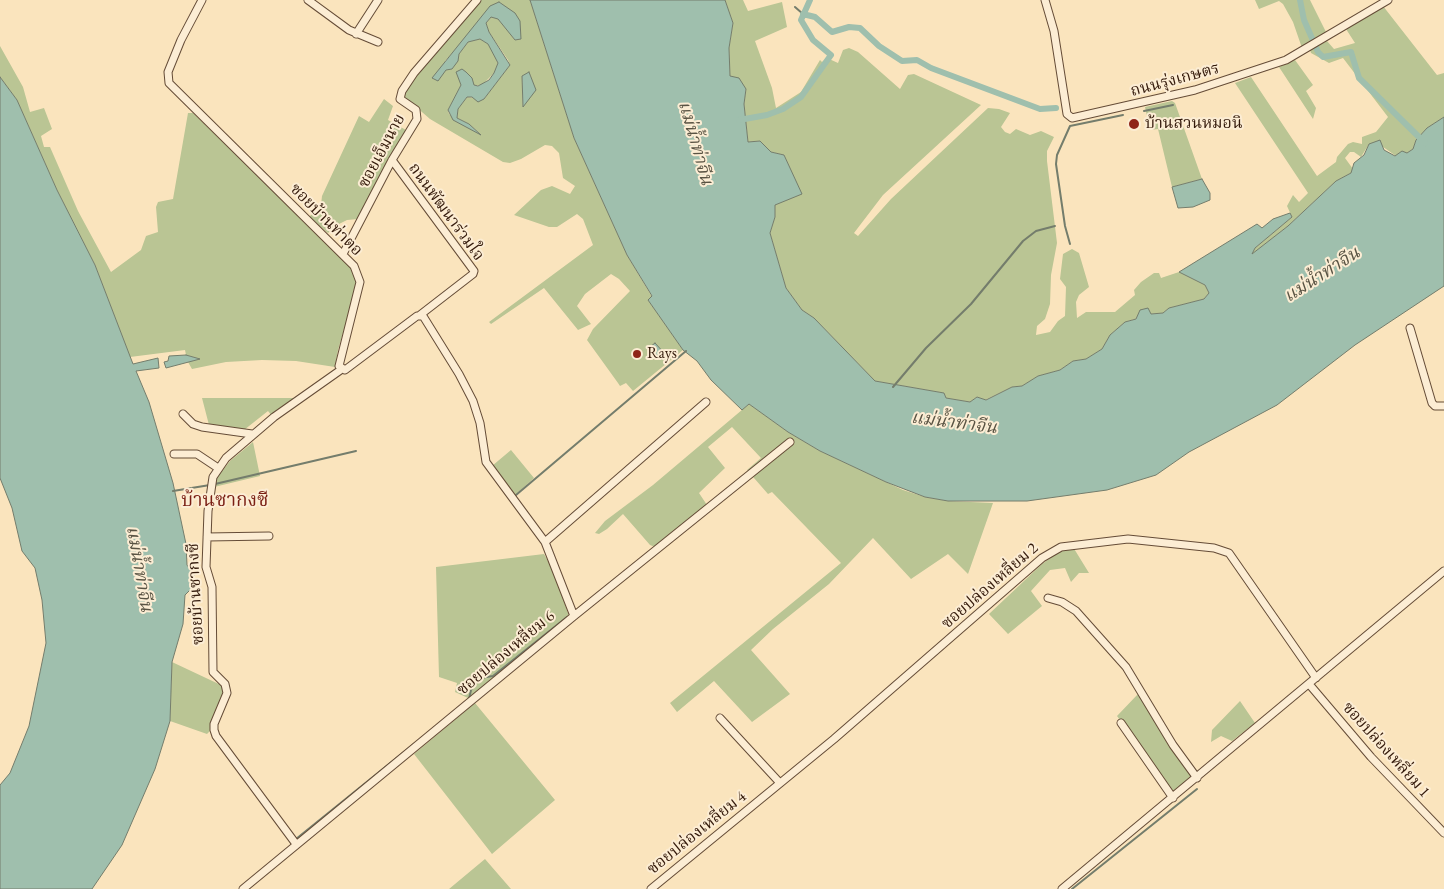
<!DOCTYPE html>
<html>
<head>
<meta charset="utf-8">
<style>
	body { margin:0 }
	canvas { display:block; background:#fae4bd }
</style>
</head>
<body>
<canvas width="1444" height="889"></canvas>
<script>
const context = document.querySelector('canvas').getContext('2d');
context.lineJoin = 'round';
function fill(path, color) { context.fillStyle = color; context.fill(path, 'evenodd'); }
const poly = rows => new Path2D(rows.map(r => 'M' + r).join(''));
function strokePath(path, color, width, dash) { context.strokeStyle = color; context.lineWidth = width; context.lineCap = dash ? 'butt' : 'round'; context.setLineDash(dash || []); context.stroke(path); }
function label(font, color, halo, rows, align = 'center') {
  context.font = font + ' "EB Garamond","Noto Serif Thai",serif'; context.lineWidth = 4; context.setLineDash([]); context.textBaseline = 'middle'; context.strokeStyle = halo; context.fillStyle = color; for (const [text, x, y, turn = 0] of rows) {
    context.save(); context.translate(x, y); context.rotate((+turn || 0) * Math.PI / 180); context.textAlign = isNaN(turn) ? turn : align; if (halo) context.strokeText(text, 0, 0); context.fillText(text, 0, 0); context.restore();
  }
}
const green = poly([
	[474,0,530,0,574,138,627,255,652,297,648,300,683,350,633,391,626,383,620,386,618,383,587,340,593,329,630,291,619,279,611,274,585,294,577,306,591,324,578,330,544,288,491,324,489,322,593,245,583,219,577,214,557,227,549,227,514,215,541,190,552,186,570,194,575,186,563,178,559,153,552,146,545,145,521,159,510,163,503,162,430,119,415,106,397,101,417,64],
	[499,2,521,39,515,40,499,19,491,17,486,23,489,32,508,60,510,65,484,99,467,97,458,109,457,118,469,124,480,134,449,114,448,110,461,85,457,72,474,85,482,85,494,73,498,64,496,57,488,44,480,39,468,42,459,54,452,69,446,70,445,61],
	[531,75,530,97,523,106,522,76],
	[725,0,743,0,748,11,782,2,787,27,755,41,772,88,776,108,801,92,820,60,822,62,827,58,838,63,843,50,849,48,858,52,900,89,908,75,914,74,981,105,883,195,854,233,858,236,891,199,988,108,999,109,1010,113,1001,127,1005,132,1010,134,1016,129,1030,135,1041,131,1054,137,1047,151,1047,161,1057,243,1051,275,1050,304,1045,319,1037,326,1036,335,1050,332,1058,321,1065,316,1066,287,1060,279,1063,254,1072,249,1079,253,1089,287,1079,295,1076,302,1077,318,1086,312,1115,312,1135,295,1134,290,1141,282,1154,273,1159,273,1161,278,1179,272,1205,285,1209,293,1204,299,1169,308,1163,313,1151,314,1125,322,1110,335,1102,349,1086,359,1073,361,1060,370,1038,376,1022,386,1012,387,985,400,977,397,970,402,946,398,944,393,875,381,814,318,802,310,786,288,770,233,775,217,774,205,801,194,784,155,771,152,760,141,748,142,744,104,746,89,730,76,729,48,733,23],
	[1255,0,1310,0,1327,34,1302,48,1293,22,1283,4,1279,1,1259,9],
	[1383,6,1437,75,1444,73,1444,117,1427,128,1416,140,1413,149,1407,153,1396,156,1376,142,1369,144,1361,157,1354,152,1350,152,1345,158,1353,169,1351,173,1336,181,1288,226,1251,255,1255,248,1292,217,1287,206,1293,195,1299,202,1308,193,1235,83,1251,77,1317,176,1336,162,1337,157,1348,144,1353,142,1362,144,1362,137,1376,132,1388,117,1343,58,1329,63,1311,53,1310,50,1327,41,1334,49,1355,43,1346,29],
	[0,46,23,87,30,112,44,108,52,129,41,136,44,147,50,147,78,211,111,272,141,250,146,236,158,232,156,207,158,202,173,199,188,113,193,113,355,269,358,279,356,289,338,350,335,367,296,361,262,360,226,362,192,369,188,362,199,359,186,355,185,350,130,357,95,265,57,190,17,100,0,77],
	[1295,60,1313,85,1306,91,1316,108,1313,119,1279,67],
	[384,99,393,106,388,120,406,130,358,219,347,220,335,226,328,233,309,217,321,205,322,196,359,116,369,122],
	[1172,101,1175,103,1202,179,1172,187,1158,129,1150,130,1145,107],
	[202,398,294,398,272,416,268,411,244,430,209,425],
	[749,404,788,432,820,451,903,490,925,497,948,501,993,503,968,574,948,554,911,579,873,538,829,584,773,629,751,650,790,694,752,722,714,681,677,712,670,703,841,563,772,492,768,494,747,470,761,458,732,427,708,447,725,468,699,493,707,505,655,547,650,545,623,514,607,529,599,534,595,533,605,521,653,485],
	[253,442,260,476,214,487,215,480,230,461],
	[511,450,534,478,514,496,492,466],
	[1073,547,1089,573,1079,573,1071,582,1065,568,1050,570,1031,591,1042,606,1008,634,989,614,1042,564,1059,552],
	[544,554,554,572,569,616,477,693,468,698,455,692,457,683,439,677,436,567],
	[172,662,223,686,226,690,211,730,207,734,170,721],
	[1138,694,1190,772,1191,777,1172,792,1117,716],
	[1240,701,1255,723,1232,741,1221,736,1211,742,1212,730],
	[475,703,555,800,492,854,414,754],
	[485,859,511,889,449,889]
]);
const water = poly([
	[530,0,725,0,733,23,729,48,730,76,739,78,746,89,744,104,748,142,760,141,771,152,784,155,802,194,775,205,775,217,770,233,786,288,802,310,814,318,875,381,944,393,946,398,970,402,977,397,986,400,1012,387,1022,386,1038,376,1060,370,1073,361,1086,359,1102,349,1110,335,1125,322,1136,319,1140,310,1148,308,1151,314,1163,313,1169,308,1204,299,1209,293,1205,285,1179,272,1257,224,1262,228,1273,219,1290,213,1292,217,1255,248,1252,254,1288,226,1336,181,1351,173,1354,163,1364,155,1369,144,1380,140,1384,150,1395,156,1402,151,1407,153,1413,149,1416,140,1427,128,1444,117,1444,286,1355,345,1277,405,1189,452,1156,475,1107,490,1027,501,948,501,925,497,886,482,820,451,788,432,749,404,742,410,711,380,697,361,683,350,648,300,652,296,627,255,574,138,530,0],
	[499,2,515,13,520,21,521,39,515,40,498,19,491,17,486,23,489,32,510,65,484,99,478,102,472,97,467,97,458,109,457,118,469,124,481,135,453,120,448,110,461,85,456,72,462,69,466,72,472,78,474,85,478,86,489,80,494,73,498,63,488,44,480,39,468,42,459,54,458,61,452,69,446,70,438,81,432,78,490,6,499,2],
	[529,72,536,90,523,107,522,76,529,72],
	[0,77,17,100,57,190,95,265,133,364,158,358,159,368,136,371,149,402,173,483,186,544,187,565,194,575,194,586,185,595,183,624,172,662,170,721,155,769,122,845,92,889,0,889,0,785,10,773,29,726,46,643,42,600,35,568,22,551,12,508,0,478,0,77],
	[1202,179,1210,193,1210,200,1193,207,1178,208,1172,187,1202,179],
	[655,343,666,355,661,360,650,347,655,343],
	[186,355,200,359,166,368,164,362,168,361,169,356,186,355]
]);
const stream = poly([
	[795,7,803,14],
	[1144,111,1173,105],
	[1070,244,1065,226,1056,164,1057,155,1070,126,1123,115],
	[893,387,926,348,971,304,1023,241,1036,231,1055,226],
	[215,484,356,451],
	[173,491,210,485],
	[516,495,686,351],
	[469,699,471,690,480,678,493,676,567,617],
	[296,839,415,743],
	[1072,889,1197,789]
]);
const canal = poly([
	[1300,0,1304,20,1318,52,1323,57,1351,52,1359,78,1425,143],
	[803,14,815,17,832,32,849,27,860,28,879,46,902,61,917,60,931,68,1040,109,1056,108],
	[739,120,767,115,783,109,801,97,831,55,813,40,801,20,810,0]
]);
const minor = poly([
	[202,0,181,40,168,72,169,83,354,266,360,282,339,366,345,370,417,316,423,316,459,374,473,401,480,423,486,462,545,542,574,616],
	[308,0,349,30,378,42],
	[1045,0,1054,31,1067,114,1072,118,1195,90,1286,60,1388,0],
	[356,34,378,0],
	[392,160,474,271,473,274,420,315],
	[343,254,392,160,417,119,416,110,400,99,402,91,414,73,477,0],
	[1410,328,1432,403,1435,406,1444,406],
	[183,414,193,424,202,427,252,434],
	[174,454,197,454,218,468],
	[207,537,269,536],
	[545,542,706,402],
	[1048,598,1062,602,1076,611,1126,667,1173,745,1197,778],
	[1309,684,1371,757,1444,833],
	[720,718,780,783],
	[1121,723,1173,798],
	[296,844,216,736,214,730,214,724,227,693,225,684,213,672,212,587,206,567,208,511,213,477,226,458,274,417,342,369],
	[243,889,574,616,790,442],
	[651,889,834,739,1042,558,1061,547,1128,539,1214,548,1229,553,1316,678],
	[1062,889,1444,571]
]);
const markers = [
	[1134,124,6,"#8f2418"],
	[637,354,5,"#8f2418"]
];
const streetNames = [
	["ถนนรุ่งเกษตร",1175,80,-15],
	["ซอยเอ็มนาย",382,151,-62],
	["ถนนพัฒนาร่วมใจ",446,212,54],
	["ซอยบ้านท่าตอ",326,220,45],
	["ซอยปล่องเหลี่ยม 2",990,586,-41],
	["ซอยบ้านซากงซี",196,594,-93],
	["ซอยปล่องเหลี่ยม 6",506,653,-40],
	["ซอยปล่องเหลี่ยม 1",1386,750,48],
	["ซอยปล่องเหลี่ยม 4",697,833,-39]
];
const poiNames = [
	["บ้านสวนหมอนิ",1145,124],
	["Rays",647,354]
];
const waterNames = [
	["แม่น้ำท่าจีน",695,143,74],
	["แม่น้ำท่าจีน",1322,275,-33],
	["แม่น้ำท่าจีน",954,423,7],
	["แม่น้ำท่าจีน",139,569,80]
];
const quarterNames = [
	["บ้านซากงซี",225,501]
];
fill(green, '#bac594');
fill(water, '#9fbfad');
strokePath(water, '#747d6c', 1);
strokePath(stream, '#747d6c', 2);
strokePath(canal, '#9fbfad', 6);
strokePath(minor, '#654c37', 9);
strokePath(minor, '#fcedd4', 7);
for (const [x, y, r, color] of markers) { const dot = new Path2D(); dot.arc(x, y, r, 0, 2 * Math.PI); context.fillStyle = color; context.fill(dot); strokePath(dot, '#fcedd4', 2); }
label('16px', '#33190a', '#fcedd4', streetNames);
label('16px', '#33190a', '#fcedd4', poiNames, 'left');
label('italic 18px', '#595343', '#fcedd4', waterNames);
label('19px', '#7a1f14', '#fcedd4', quarterNames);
</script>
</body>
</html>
